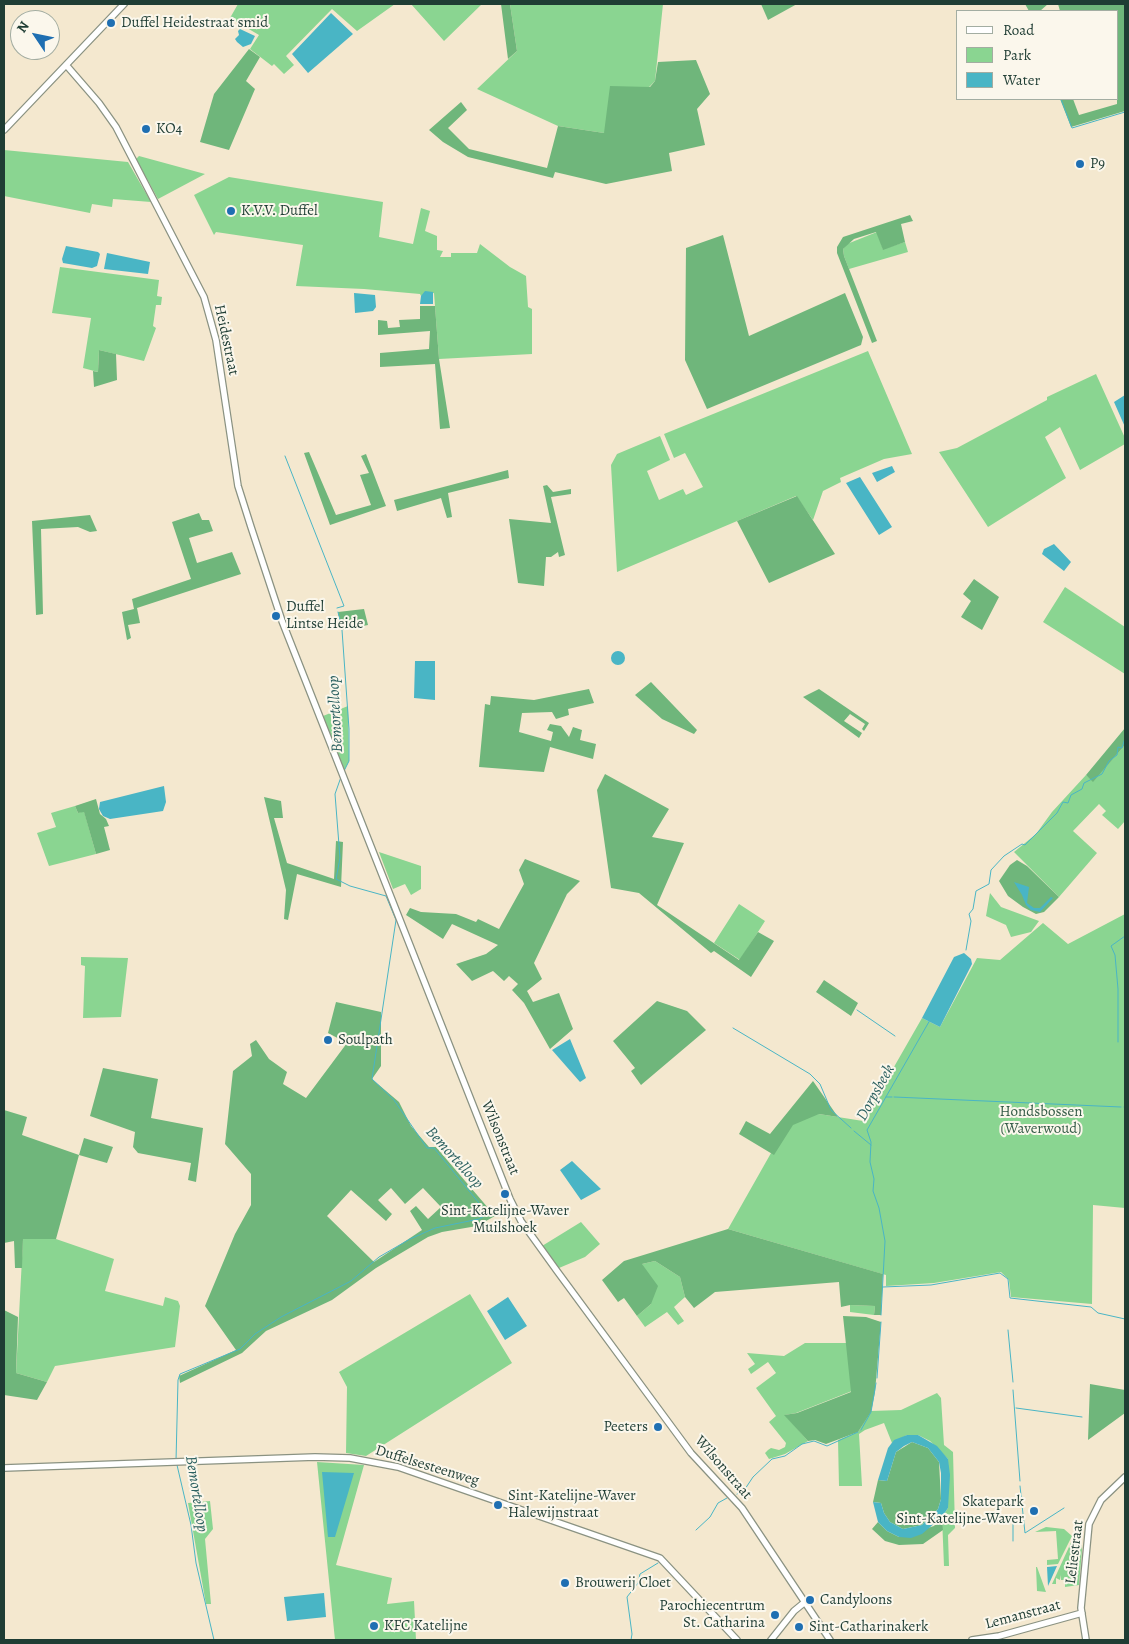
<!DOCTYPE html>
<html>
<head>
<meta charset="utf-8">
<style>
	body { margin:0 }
	#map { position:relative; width:1129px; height:1644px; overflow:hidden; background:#f4e8cf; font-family:Alegreya,serif }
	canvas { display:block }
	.frame { position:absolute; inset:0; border:5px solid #1f3d34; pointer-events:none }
	.legend { position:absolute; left:956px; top:10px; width:162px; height:90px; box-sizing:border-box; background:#fbf7ec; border:1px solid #a3ada2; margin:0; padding:6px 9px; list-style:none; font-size:15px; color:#1f3d34 }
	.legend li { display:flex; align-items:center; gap:10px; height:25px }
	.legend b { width:25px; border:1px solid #a3ada2 }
	.north { position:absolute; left:10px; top:10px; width:50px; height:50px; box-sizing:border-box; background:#fbf7ec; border:1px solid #a3ada2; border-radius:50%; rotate:304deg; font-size:14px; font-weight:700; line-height:20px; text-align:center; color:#1f3d34 }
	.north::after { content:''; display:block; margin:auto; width:18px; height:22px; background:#1f6fb2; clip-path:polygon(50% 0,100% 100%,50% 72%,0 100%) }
</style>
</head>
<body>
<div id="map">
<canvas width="1129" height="1644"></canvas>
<div class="frame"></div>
<ul class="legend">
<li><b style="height:6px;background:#fff"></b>Road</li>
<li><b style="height:14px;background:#8ad591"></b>Park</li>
<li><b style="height:14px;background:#49b5c5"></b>Water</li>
</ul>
<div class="north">N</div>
</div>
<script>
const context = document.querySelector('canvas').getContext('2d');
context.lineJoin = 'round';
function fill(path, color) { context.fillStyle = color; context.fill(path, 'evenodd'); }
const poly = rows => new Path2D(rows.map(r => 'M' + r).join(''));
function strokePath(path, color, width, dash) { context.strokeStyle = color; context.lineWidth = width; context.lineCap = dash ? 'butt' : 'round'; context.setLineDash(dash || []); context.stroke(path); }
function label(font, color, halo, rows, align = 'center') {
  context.font = font + ' Alegreya,serif'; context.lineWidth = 4; context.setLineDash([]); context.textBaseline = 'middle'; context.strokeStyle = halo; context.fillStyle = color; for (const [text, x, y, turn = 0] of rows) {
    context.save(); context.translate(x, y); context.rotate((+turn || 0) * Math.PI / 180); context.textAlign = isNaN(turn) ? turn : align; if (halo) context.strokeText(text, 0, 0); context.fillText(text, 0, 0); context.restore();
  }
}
const green = poly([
	[238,4,395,4,357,31,332,9,286,56,294,65,284,74,274,64,272,66,250,49,259,35,230,18],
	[411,4,482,4,444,41],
	[510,4,663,4,655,81,604,133,558,126,477,89,517,51],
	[4,150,128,162,151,202,113,199,112,207,92,204,90,213,4,196],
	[139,156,205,174,158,199,136,159],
	[229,177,383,202,379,237,413,244,421,208,430,211,425,231,437,236,437,250,443,251,440,257,451,257,451,253,477,253,480,244,510,267,526,276,528,307,532,309,532,354,439,359,434,293,421,296,420,294,364,289,296,286,303,245,216,232,214,235,194,195],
	[877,232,883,249,905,242,908,252,849,269,844,256,843,249,847,244],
	[60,267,159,280,157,296,162,297,161,305,156,305,153,326,156,328,144,361,99,350,98,372,83,368,91,318,52,313],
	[868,351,912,454,884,459,840,478,841,482,823,491,813,520,796,496,617,572,611,465,617,454,660,436,670,460,647,471,659,500,683,489,686,495,703,487,685,453,674,458,664,434],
	[1096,374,1125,438,1125,444,1080,470,1060,427,1045,437,1066,478,988,527,939,452,957,448,1047,400,1047,397],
	[1065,587,1125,627,1125,674,1043,622],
	[348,706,349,761,344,771,323,716],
	[1125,745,1125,821,1118,829,1102,815,1106,811,1099,804,1073,831,1097,853,1059,897,1014,852,1036,834,1052,812,1086,775,1093,781],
	[75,806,78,813,84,811,96,854,49,866,37,833,56,827,51,813],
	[379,852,421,866,421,889,411,895,405,884,393,889],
	[990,893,1001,907,1039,921,1031,932,1011,937,1006,925,986,916],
	[739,904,765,921,740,960,714,943],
	[1125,914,1125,1208,1093,1205,1092,1304,1011,1297,1009,1280,1001,1272,934,1283,886,1286,886,1275,728,1229,792,1116,819,1114,863,1121,922,1018,940,1027,977,958,1000,960,1043,923,1068,944],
	[81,957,128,958,121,1017,83,1018,85,966,81,965],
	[581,1222,600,1244,585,1257,559,1268,542,1246],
	[23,1239,56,1239,114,1259,105,1291,163,1306,165,1297,178,1301,180,1306,175,1347,55,1366,47,1382,16,1373],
	[655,1261,680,1277,685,1297,674,1307,684,1321,678,1325,667,1312,645,1327,637,1316,651,1304,642,1264],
	[470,1294,512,1363,366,1456,346,1453,347,1387,339,1372],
	[850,1305,875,1306,874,1315,850,1312],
	[805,1343,847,1343,852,1391,796,1413,785,1415,808,1441,785,1454,769,1459,765,1453,768,1450,771,1448,779,1450,785,1447,786,1443,769,1422,776,1416,756,1388,776,1373,768,1362,751,1374,748,1369,755,1364,747,1353,784,1356],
	[937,1393,941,1398,944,1445,953,1452,955,1528,948,1535,949,1566,944,1566,942,1517,948,1508,948,1459,930,1441,918,1435,907,1435,892,1443,884,1423,865,1430,859,1434,862,1486,839,1486,838,1440,858,1432,871,1411,901,1410],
	[317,1462,364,1465,336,1565,392,1578,387,1604,414,1601,416,1640,335,1640],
	[210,1501,213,1529,205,1539,211,1604,206,1604,188,1503],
	[1046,1527,1064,1529,1072,1536,1058,1564,1047,1565,1047,1560,1058,1559,1056,1531,1035,1532],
	[1074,1536,1080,1539,1082,1550,1079,1585,1065,1587,1065,1580,1061,1580,1061,1575,1060,1580,1056,1578,1056,1584,1052,1584],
	[1036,1567,1037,1567,1046,1592,1037,1591]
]);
const forest = poly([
	[501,4,510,4,517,51,508,59],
	[761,4,797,4,768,20],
	[1025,4,1048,4,1040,11,1029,11],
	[1058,4,1125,4,1125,111,1071,127,1060,99,1073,99,1079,115,1117,104,1118,11,1060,11],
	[249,49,260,57,246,81,255,89,229,150,200,142,214,94],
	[696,60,710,94,697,109,705,145,669,153,672,171,606,184,555,172,553,178,468,157,443,142,429,130,461,102,467,110,448,128,469,149,547,168,558,126,604,133,610,86,650,87,655,81,658,62],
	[910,215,913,221,901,224,905,242,883,250,876,232,854,239,843,249,844,256,877,341,872,343,837,253,837,247,843,237],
	[723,235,749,336,845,293,863,337,861,345,707,409,685,360,686,248],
	[420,306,435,306,439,359,450,428,440,429,435,364,380,367,380,353,429,349,430,331,378,335,378,320,387,321,388,328,400,327,399,320,420,319],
	[99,350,116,354,117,380,94,387,93,371,98,372],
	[309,452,336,515,371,505,360,475,369,473,361,456,366,454,386,506,330,525,304,453],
	[508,470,509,478,448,493,452,517,447,518,441,498,397,511,394,500],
	[547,485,553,492,571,489,571,494,551,497,565,555,559,557,558,552,551,557,546,557,544,586,518,583,509,519,551,523,543,486],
	[797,496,835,554,769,583,737,521],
	[199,513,202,520,209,520,213,531,189,538,197,563,232,552,241,574,137,608,140,623,128,625,131,638,127,640,122,612,134,609,132,599,191,579,172,522],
	[90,515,97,531,90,532,78,527,41,529,43,614,36,615,32,521],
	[974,579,999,597,982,630,961,617,971,601,963,594],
	[364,609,368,625,342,630,338,612],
	[651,682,697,730,694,734,662,719,635,695],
	[589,689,594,703,568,709,569,715,556,719,552,712,522,713,519,732,551,741,553,732,547,730,550,724,561,726,569,737,573,727,582,730,580,740,596,744,593,759,550,747,544,772,479,767,485,704,490,705,491,696,534,700],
	[819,689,869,723,864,731,862,729,865,724,850,714,844,721,862,733,859,738,803,697],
	[1125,728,1125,745,1093,782,1086,775],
	[605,774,669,809,652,837,684,843,657,905,739,960,758,932,774,941,751,977,714,951,711,953,639,893,611,888,597,790],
	[264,797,281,801,283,818,274,818,287,863,334,879,336,841,343,842,341,887,297,874,288,920,284,919,286,890],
	[96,799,100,814,106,819,109,826,104,827,110,850,96,854,84,812,78,813,75,806],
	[525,859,580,881,567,894,534,963,542,979,527,991,533,1002,559,993,573,1029,550,1049,524,1003,512,990,518,984,509,976,504,981,493,971,472,981,456,964,486,954,498,945,452,924,443,939,406,915,410,908,421,912,456,914,476,922,478,919,499,929,524,884,519,870],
	[1017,860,1027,866,1059,897,1044,912,1036,914,1023,907,1008,896,999,881,1010,865],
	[824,980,858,1003,851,1016,816,992],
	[657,1001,687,1011,706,1030,641,1085,631,1071,635,1068,613,1041],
	[336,1002,381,1012,381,1066,372,1079,399,1102,411,1126,429,1147,436,1147,495,1216,477,1226,442,1232,428,1237,376,1268,332,1300,266,1331,242,1353,180,1383,179,1376,236,1350,205,1306,235,1234,251,1205,251,1174,225,1144,233,1071,252,1056,250,1044,256,1040,269,1059,287,1072,283,1084,306,1098,347,1043,328,1033],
	[391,1188,405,1204,423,1188,441,1207,428,1219,416,1206,410,1211,422,1230,374,1262,327,1216,351,1190,386,1221,392,1214,378,1200],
	[103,1068,158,1079,151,1118,203,1128,196,1182,188,1180,191,1163,138,1153,133,1147,135,1132,90,1116],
	[813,1081,838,1117,819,1114,793,1125,774,1155,739,1134,746,1121,770,1134],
	[4,1110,27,1117,22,1135,79,1155,84,1138,113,1147,107,1163,79,1155,56,1239,23,1239,22,1268,15,1268,14,1241,4,1243],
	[728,1229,883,1274,881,1315,874,1315,875,1306,850,1305,841,1307,839,1282,715,1292,694,1308,685,1297,680,1277,655,1261,642,1264,658,1286,651,1304,637,1316,624,1298,618,1302,602,1280,624,1261],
	[4,1310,18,1317,16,1373,47,1382,37,1400,4,1395],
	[843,1316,866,1317,881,1322,875,1392,871,1412,858,1432,826,1444,815,1440,808,1441,784,1415,797,1413,851,1392],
	[1090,1384,1125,1390,1125,1413,1088,1440],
	[912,1442,928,1448,939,1462,941,1499,938,1509,922,1525,903,1529,890,1522,884,1513,881,1503,873,1502,878,1480,887,1481,896,1452],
	[942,1517,943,1530,923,1544,899,1545,885,1541,872,1529,878,1522,887,1531,899,1537,934,1526]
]);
const water = poly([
	[331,13,353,34,308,73,292,54],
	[240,29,255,36,251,44,243,47,237,42,235,39,239,35,238,31],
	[66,246,98,252,100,254,97,266,92,268,63,263,62,259],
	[107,253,150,262,148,274,104,269],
	[425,291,433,292,433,304,420,304,421,296],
	[354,293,375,295,376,307,373,311,355,313],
	[1125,395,1125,427,1114,402],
	[892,466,895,472,877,482,872,473],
	[860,477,892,527,879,535,846,483],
	[1054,544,1071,562,1064,571,1042,554,1044,549],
	'611 658a7 7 0 1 1 14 0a7 7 0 1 1-14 0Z',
	[415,661,435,661,435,700,414,698],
	[164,786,166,802,163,811,110,819,103,816,99,809,100,802],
	[1014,882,1029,887,1027,903,1034,908,1040,908,1051,897,1053,898,1040,912,1031,910,1026,905,1022,895],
	[964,953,971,959,972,964,940,1027,922,1018,954,957],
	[570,1039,586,1078,580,1082,552,1050],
	[572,1161,601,1189,581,1200,560,1170],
	[508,1297,527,1326,505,1340,487,1311],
	[907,1435,918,1435,937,1446,948,1459,950,1475,948,1508,942,1517,922,1534,911,1538,899,1537,887,1531,878,1522,873,1502,881,1503,884,1513,890,1522,903,1529,922,1525,938,1509,941,1499,941,1473,939,1462,928,1448,912,1442,904,1446,896,1452,887,1481,878,1480,888,1448,894,1440],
	[322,1472,354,1473,335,1537,328,1537],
	[1057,1566,1048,1586,1047,1567],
	[324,1593,326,1617,287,1621,284,1597]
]);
const stream = poly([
	[1061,99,1072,128,1125,112],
	[285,456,344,606,337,608],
	[338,612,342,630,349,729,349,761,344,771],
	[966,950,971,921,969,914,973,909,976,891,989,884,991,870,1004,856,1022,844,1025,845,1057,813,1063,802,1068,803,1071,795,1082,789,1084,783,1102,774,1109,761,1117,755,1118,747,1122,748,1125,738],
	[857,1010,895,1036],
	[733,1028,810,1074,820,1084,831,1110,851,1128],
	[1118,1042,1118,989,1115,955,1111,946,1125,936],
	[886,1097,892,1097],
	[894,1097,1121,1107],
	[1124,1107,1125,1107],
	[854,1131,871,1145],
	[883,1287,931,1285,1000,1273,1008,1279,1010,1298,1091,1307,1098,1313,1125,1319],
	[881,1315,885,1241,879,1208,873,1191,874,1179,870,1162,871,1142,867,1130,930,1020],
	[1008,1330,1013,1382],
	[877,1378,881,1322],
	[1013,1390,1020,1481],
	[1016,1408,1082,1417],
	[861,1430,871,1412,876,1383],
	[176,1461,178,1380,180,1374,240,1349,255,1334,281,1317,351,1281,379,1257,410,1239,435,1228,479,1219,488,1214,434,1148,427,1148,394,1100,372,1079,396,920,386,896,350,886,336,879,340,858,335,794,341,777],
	[177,1465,191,1525,196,1563,214,1640],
	[1020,1486,1025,1533,1064,1508],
	[737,1494,745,1489,753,1477,772,1459,785,1456,802,1444,814,1441,827,1446,858,1432],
	[696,1530,710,1517,718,1503,727,1498],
	[1013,1541,1013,1521],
	[631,1640,632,1634,627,1597,638,1583,640,1574,658,1563]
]);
const tertiary = poly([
	[67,66,99,103,116,127,204,297,216,340,238,486,251,527,282,621,510,1199,521,1221,557,1271,691,1453,742,1508,830,1640],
	[4,130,124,4],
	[4,1468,315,1457,350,1458,398,1467,660,1558,737,1640],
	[771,1640,794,1611,805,1602],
	[972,1640,999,1636,1082,1613],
	[1086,1640,1081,1608,1089,1524,1101,1500,1125,1477]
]);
const markers = [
	[111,23,5,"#1f6fb2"],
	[146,129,5,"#1f6fb2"],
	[1080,164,5,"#1f6fb2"],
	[231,211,5,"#1f6fb2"],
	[276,616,5,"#1f6fb2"],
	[328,1040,5,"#1f6fb2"],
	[505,1194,5,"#1f6fb2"],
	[658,1427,5,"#1f6fb2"],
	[498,1505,5,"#1f6fb2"],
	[1034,1511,5,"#1f6fb2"],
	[565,1583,5,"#1f6fb2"],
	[810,1600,5,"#1f6fb2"],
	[775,1615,5,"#1f6fb2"],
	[374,1626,5,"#1f6fb2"],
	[799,1627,5,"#1f6fb2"]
];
const poiNames = [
	["Duffel Heidestraat smid",121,23],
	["KO4",156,129],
	["P9",1090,164],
	["K.V.V. Duffel",241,211],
	["Duffel",286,607],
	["Lintse Heide",286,624],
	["Soulpath",338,1040],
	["Sint-Katelijne-Waver",505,1211,"center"],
	["Muilshoek",505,1228,"center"],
	["Peeters",648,1427,"right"],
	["Sint-Katelijne-Waver",508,1496],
	["Halewijnstraat",508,1513],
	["Skatepark",1024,1502,"right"],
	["Sint-Katelijne-Waver",1024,1519,"right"],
	["Brouwerij Cloet",575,1583],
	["Candyloons",820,1600],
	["Parochiecentrum",765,1606,"right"],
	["St. Catharina",765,1623,"right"],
	["KFC Katelijne",384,1626],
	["Sint-Catharinakerk",809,1627]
];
const streetNames = [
	["Heidestraat",226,340,78],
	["Wilsonstraat",500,1138,68],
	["Duffelsesteenweg",427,1466,17],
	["Wilsonstraat",723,1468,49],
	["Leliestraat",1075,1552,-83],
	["Lemanstraat",1023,1615,-15]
];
const parkNames = [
	["Hondsbossen",1041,1112],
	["(Waverwoud)",1041,1129]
];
const waterNames = [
	["Bemortelloop",336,714,-93],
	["Dorpsbeek",876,1093,-61],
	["Bemortelloop",454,1158,48],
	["Bemortelloop",196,1494,81]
];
fill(green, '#8ad591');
fill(forest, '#6fb67b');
fill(water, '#49b5c5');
strokePath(stream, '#49b5c5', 1);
strokePath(tertiary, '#8a9282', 8);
strokePath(tertiary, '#fff', 5.5);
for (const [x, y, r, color] of markers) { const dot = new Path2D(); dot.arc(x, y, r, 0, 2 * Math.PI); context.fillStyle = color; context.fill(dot); strokePath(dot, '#fbf7ec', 2); }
label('15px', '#1f3d34', '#fbf7ec', poiNames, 'left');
label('15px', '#1f3d34', '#fbf7ec', streetNames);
label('15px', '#345b47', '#fbf7ec', parkNames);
label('italic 16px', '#2c6160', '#fbf7ec', waterNames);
</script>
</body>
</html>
